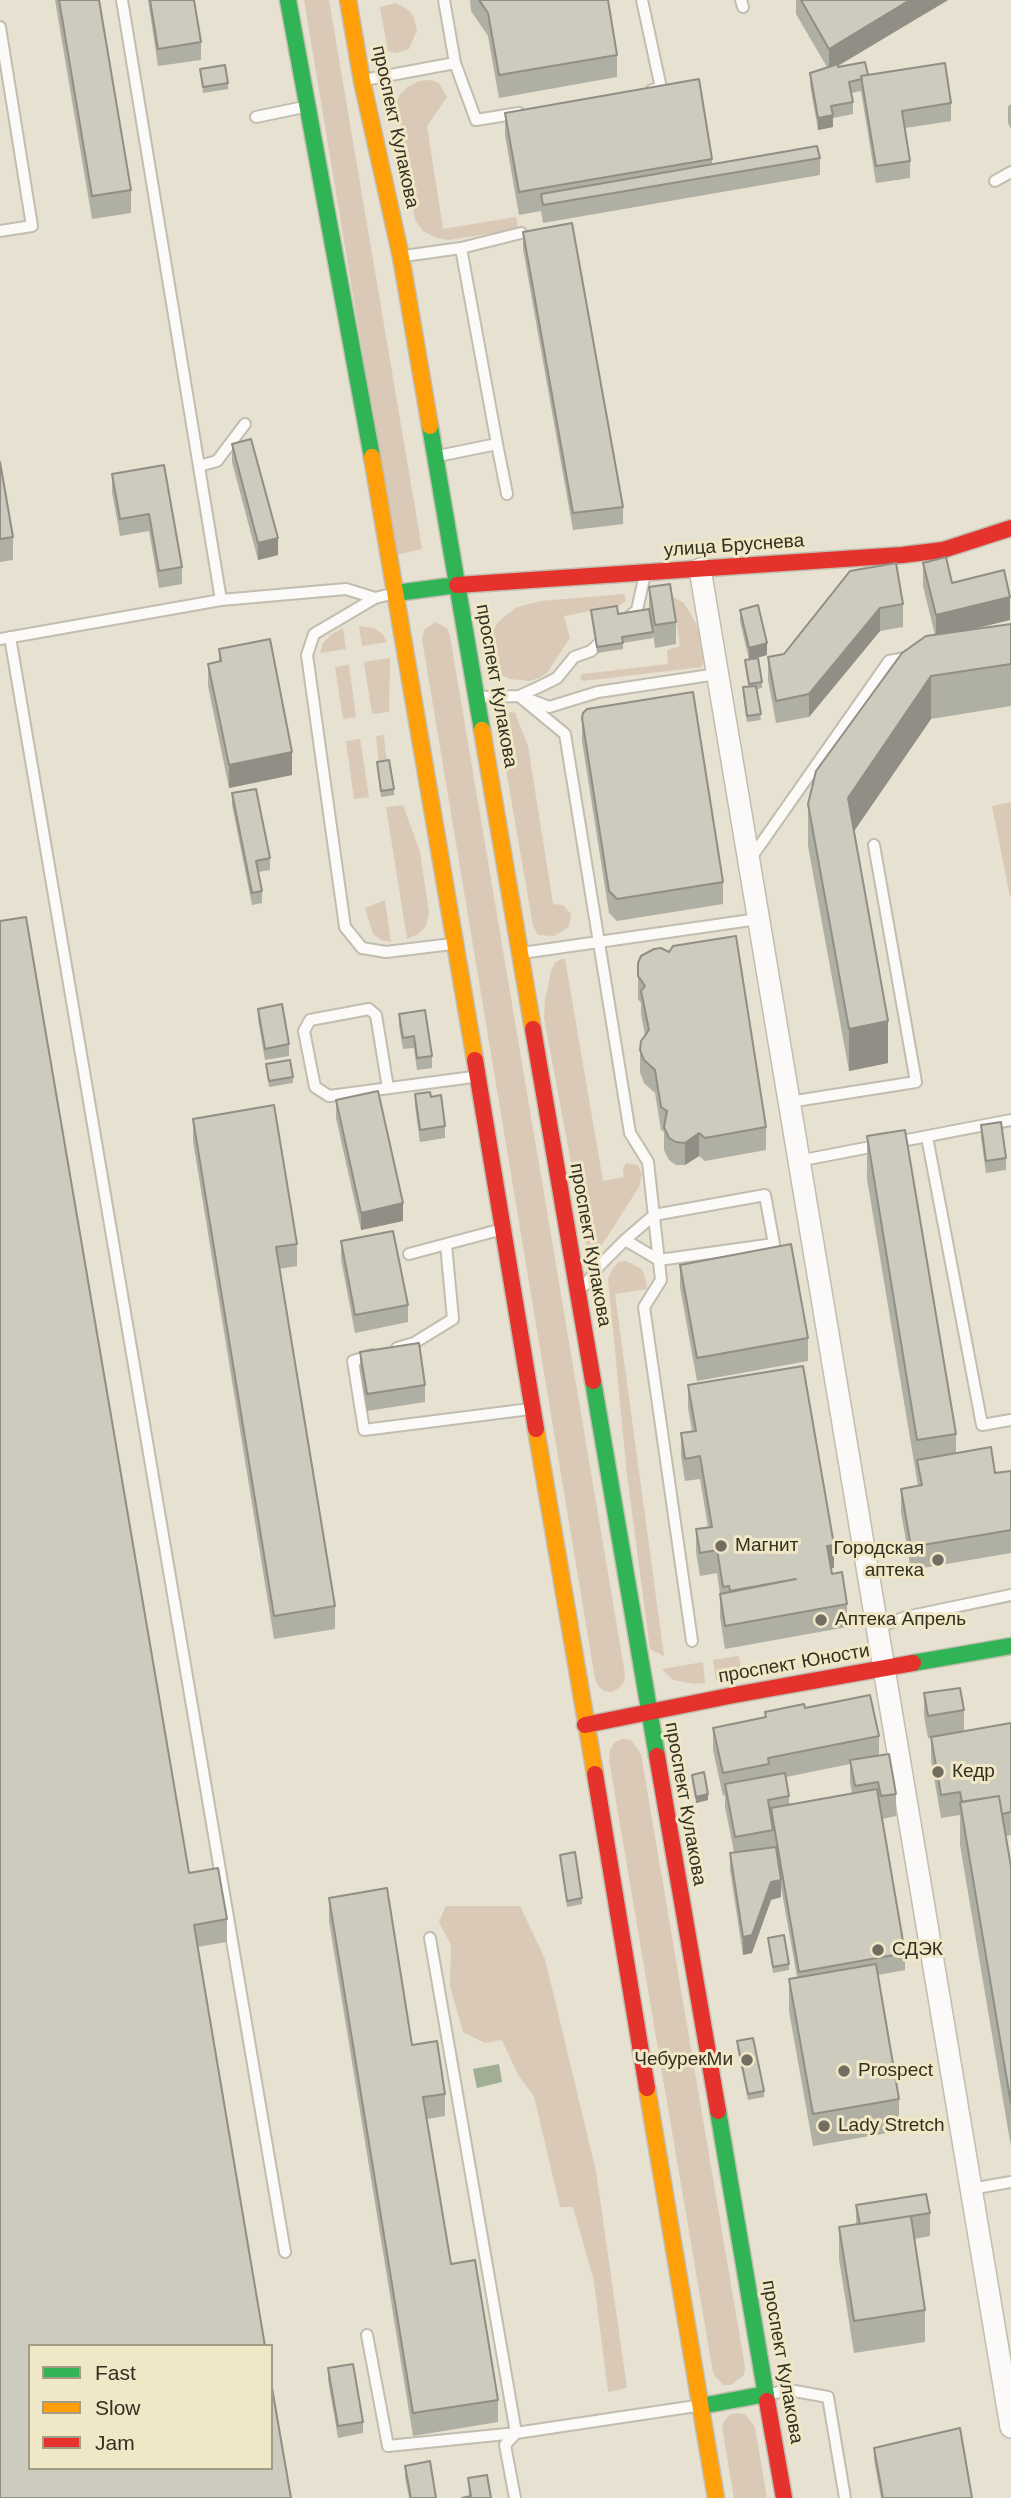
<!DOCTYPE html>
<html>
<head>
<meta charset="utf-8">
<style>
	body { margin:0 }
	#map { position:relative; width:1011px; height:2498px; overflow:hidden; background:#e6e1d0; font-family:Arial,sans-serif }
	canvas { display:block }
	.legend { position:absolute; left:28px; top:2344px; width:245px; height:126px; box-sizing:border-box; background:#f0e7c6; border:2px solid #a49d85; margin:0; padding:9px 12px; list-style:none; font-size:21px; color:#332f23 }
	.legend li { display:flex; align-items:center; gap:14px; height:35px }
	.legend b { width:35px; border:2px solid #a49d85 }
</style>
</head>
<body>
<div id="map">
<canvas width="1011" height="2498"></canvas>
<ul class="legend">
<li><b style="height:9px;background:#30b455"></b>Fast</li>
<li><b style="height:9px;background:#ff9f0a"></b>Slow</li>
<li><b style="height:9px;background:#e5322d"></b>Jam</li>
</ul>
</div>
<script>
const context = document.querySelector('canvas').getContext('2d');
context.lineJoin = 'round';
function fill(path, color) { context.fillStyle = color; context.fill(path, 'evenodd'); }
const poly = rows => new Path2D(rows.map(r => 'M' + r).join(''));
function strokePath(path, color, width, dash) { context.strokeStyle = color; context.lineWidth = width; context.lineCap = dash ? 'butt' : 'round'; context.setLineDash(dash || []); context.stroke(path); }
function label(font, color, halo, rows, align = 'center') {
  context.font = font + ' Arial,sans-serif'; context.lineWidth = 6; context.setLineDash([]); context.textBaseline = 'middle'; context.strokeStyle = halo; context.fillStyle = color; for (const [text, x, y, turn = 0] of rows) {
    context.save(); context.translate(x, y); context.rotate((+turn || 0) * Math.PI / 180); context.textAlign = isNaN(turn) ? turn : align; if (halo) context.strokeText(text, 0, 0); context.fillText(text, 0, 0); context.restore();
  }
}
const green = poly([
	[304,0,329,0,422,549,396,555],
	[396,3,407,9,413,15,417,30,409,49,397,53,388,51,380,7],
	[431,80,439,83,447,97,427,126,443,229,516,217,518,229,449,240,436,238,423,231,415,220,396,103,400,94,409,86,419,81],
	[664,592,684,603,697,625,705,657,702,667,583,681,580,678,582,674,668,664,667,650,680,646,674,604,651,604],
	[624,594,626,601,618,606,564,616,570,638,547,673,539,678,530,681,510,679,497,673,488,660,485,650,491,633,500,620,517,607,541,601],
	[435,622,447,628,450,636,625,1674,624,1682,619,1688,611,1692,604,1691,598,1686,595,1679,422,639,424,630],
	[359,626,373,628,382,633,387,642,362,646],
	[343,628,346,649,320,653,323,643,332,634],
	[390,658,389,712,372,714,364,662],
	[349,665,356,717,343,719,335,667],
	[510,712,515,713,528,746,553,904,563,905,571,914,569,927,554,936,538,935,533,926,499,729,505,714],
	[384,735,387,764,379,765,376,736],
	[360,739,369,797,354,799,346,741],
	[1011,802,1011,897,1010,897,992,806],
	[403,805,420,852,429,913,426,926,418,934,407,939,386,807],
	[385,900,391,942,381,940,373,934,365,908],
	[561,959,565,959,603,1181,624,1177,623,1169,626,1163,638,1165,642,1174,639,1187,602,1245,597,1250,592,1251,587,1248,544,1018,545,1000,551,971,555,963],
	[626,1261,642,1269,646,1280,647,1289,615,1294,664,1656,650,1649,627,1475,608,1279,613,1268,619,1262],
	[739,1656,742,1675,716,1680,713,1660],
	[703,1662,705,1683,694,1684,673,1680,662,1669],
	[623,1739,631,1740,641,1754,745,2367,744,2375,731,2385,723,2385,713,2373,609,1760,610,1750,615,1742],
	[446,1906,520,1906,545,1959,596,2171,627,2388,608,2392,594,2281,573,2207,560,2207,534,2096,518,2075,502,2040,485,2043,463,2032,450,1986,451,1945,439,1922],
	[739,2413,746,2415,755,2427,767,2498,734,2498,722,2427,725,2420,731,2414]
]);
const water = poly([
	[499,2064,502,2082,477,2088,473,2069]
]);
const lane = poly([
	[122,0,221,600],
	[444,0,455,63,476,120,519,113],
	[642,0,661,88,652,90],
	[741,0,743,7],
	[0,27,32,226,0,231],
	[364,80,455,63],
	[256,117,304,107],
	[995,181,1011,172],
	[404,256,461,248,521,233],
	[497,444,507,494],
	[438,456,497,444,461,248],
	[199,466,217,461,245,424],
	[391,594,375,598,314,634,307,655,345,927,362,948,386,952,452,944],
	[627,619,637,610,645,574],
	[10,637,285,2252],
	[0,639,221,600,346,589,375,598],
	[519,696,565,734,630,1133,648,1162,661,1280,644,1307,692,1641],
	[479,697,519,696,541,686,557,678,574,657,591,651,607,636],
	[528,699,549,707,598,692,717,674],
	[751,858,889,661,911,657],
	[522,953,758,919],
	[388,1088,376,1015,369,1009,310,1020,304,1031,315,1087,329,1096,473,1077],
	[789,1102,916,1082,874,845],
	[927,1137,982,1425,1011,1420],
	[798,1161,1011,1120],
	[409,1254,499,1230],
	[585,1285,600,1265,625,1240,654,1215,765,1195,774,1244,659,1260,625,1240],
	[397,1348,414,1343,453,1319,446,1245],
	[372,1355,353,1361,364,1430,530,1409],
	[876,1628,906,1617,1011,1595],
	[430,1938,516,2433,505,2445,515,2498],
	[971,2189,1011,2182],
	[367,2335,388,2446,516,2433,696,2406],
	[770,2394,789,2390,828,2397,845,2498]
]);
const street = poly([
	[700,569,1011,2427]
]);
const fast = poly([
	[288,0,372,457],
	[430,426,482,730],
	[396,593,457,585],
	[593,1381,657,1756],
	[913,1663,1011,1646],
	[718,2111,767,2401],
	[701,2406,766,2394]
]);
const slow = poly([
	[348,0,362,81,401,257,430,426],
	[372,457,475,1060],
	[482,730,533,1029],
	[536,1429,595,1774],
	[647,2088,716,2498]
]);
const jam = poly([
	[457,585,902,555,943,550,1011,528],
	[533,1029,593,1381],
	[475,1060,536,1429],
	[585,1725,734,1695,913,1663],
	[657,1756,718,2111],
	[595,1774,647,2088],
	[767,2401,784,2498]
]);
const wall = poly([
	[55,0,99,0,131,190,131,213,92,219],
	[148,0,194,0,201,42,201,60,158,66],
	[470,0,578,0,617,55,617,77,499,98,488,36,471,11],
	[796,0,948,0,838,66,838,67,868,75,951,103,951,121,905,128,910,161,910,178,876,183,861,91,851,93,853,102,853,114,833,118,833,127,818,130,810,85,810,73,827,67,796,14],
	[200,69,228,83,228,89,203,93],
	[1011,104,1011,129,1008,123,1008,106],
	[505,113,712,159,712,164,820,158,820,175,543,223,541,211,519,215,505,135],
	[523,232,623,507,623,524,573,530,523,249],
	[232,444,278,555,258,560,232,462],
	[0,462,13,537,13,560,0,562],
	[164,465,182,567,182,584,159,588,149,531,120,536,112,492,112,474],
	[923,563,952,583,1010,620,967,630,1011,624,1011,706,931,719,854,831,888,1063,849,1071,808,846,808,804,935,635,923,586],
	[850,571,903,604,903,627,880,631,809,717,776,723,768,680,768,657,784,654],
	[649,587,676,622,676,644,655,648,653,633,653,638,623,643,623,649,597,653,591,610,618,614,649,609],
	[740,610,767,655,749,660,740,621],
	[219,649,292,775,229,788,208,686,208,664,219,662],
	[745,660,762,682,762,688,757,689,761,720,747,722,743,693,743,687,749,687],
	[582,718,723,882,723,904,617,921,609,913,582,741],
	[377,762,394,789,394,795,381,797],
	[232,793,270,858,270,870,258,872,262,891,262,903,252,905,232,805],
	[638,963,766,1127,766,1150,705,1161,699,1156,685,1165,676,1165,669,1160,664,1150,664,1132,661,1130,655,1093,644,1083,640,1072,640,1050,645,1035,641,1014,641,1003,638,999],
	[258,1009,289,1044,289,1056,265,1060,258,1020],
	[399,1014,432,1056,432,1068,417,1070,414,1048,403,1049,399,1026],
	[266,1064,293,1077,293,1083,269,1087],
	[415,1094,445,1126,445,1138,420,1142,415,1106],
	[336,1100,403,1221,361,1230,336,1118],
	[193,1119,297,1244,297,1266,279,1269,335,1606,335,1629,274,1639,193,1141],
	[981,1125,1006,1158,1006,1170,986,1173,981,1137],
	[867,1136,956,1434,956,1453,995,1473,1011,1471,1011,1553,911,1570,901,1512,901,1489,918,1486,867,1179],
	[341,1241,408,1305,408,1322,355,1333,341,1259],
	[680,1265,808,1338,808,1361,697,1381,680,1287],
	[360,1352,425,1385,425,1402,367,1411,360,1369],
	[688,1385,834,1568,831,1568,832,1574,847,1604,847,1627,725,1649,720,1617,720,1594,717,1573,700,1576,696,1552,696,1529,708,1527,700,1479,685,1481,681,1456,681,1433,692,1431,688,1408],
	[924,1693,964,1710,964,1732,1011,1723,1011,1835,1006,1836,1011,1867,1011,2147,960,1845,960,1815,941,1818,931,1760,931,1738,928,1738,924,1716],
	[805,1708,879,1736,879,1755,896,1794,896,1816,882,1819,905,1953,905,1970,878,1975,899,2099,899,2131,813,2146,789,2011,789,1979,797,1977,781,1887,781,1897,771,1900,752,1953,743,1955,730,1870,730,1853,734,1852,725,1807,725,1795,723,1796,713,1750,713,1728,765,1717,765,1712],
	[850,1764,850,1783,852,1793,789,1804,789,1796,786,1777],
	[692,1775,708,1800,696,1803,692,1781],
	[560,1855,582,1898,582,1904,567,1907],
	[189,1873,227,1919,227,1942,197,1947,0,2498],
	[329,1898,412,2045,445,2094,445,2116,427,2119,451,2264,498,2400,498,2422,413,2436,329,1921],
	[768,1938,789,1964,789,1970,773,1973],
	[737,2041,764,2091,764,2097,748,2100,737,2047],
	[856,2205,930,2213,930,2236,914,2239,925,2310,925,2342,854,2353,839,2259,839,2227,856,2224],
	[328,2368,363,2422,363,2433,338,2438,328,2380],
	[874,2448,972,2498,881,2498,874,2460],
	[405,2466,436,2498,409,2498,405,2477],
	[468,2478,491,2498,469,2497]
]);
const shadedWall = poly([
	[910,0,948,0,829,71,829,49],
	[833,115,833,127,818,130,818,118],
	[278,538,278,555,258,560,258,543],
	[1010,597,1010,620,936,638,936,615],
	[880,608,880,631,809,717,809,694],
	[767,643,767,655,749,660,749,648],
	[931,676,931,719,848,840,848,798],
	[292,752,292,775,229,788,229,765],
	[888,1021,888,1063,849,1071,849,1029],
	[699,1133,699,1156,685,1165,685,1143],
	[403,1203,403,1221,361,1230,361,1213],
	[834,1545,834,1568,827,1569,827,1546],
	[708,1794,708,1800,696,1803,696,1797],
	[781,1880,781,1897,771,1900,752,1953,743,1955,743,1937,771,1882]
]);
const building = poly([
	[59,0,99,0,131,190,92,196,59,0],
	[150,0,194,0,201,42,158,49,150,0],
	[479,0,608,0,617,55,499,75,488,13,479,0],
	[801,0,910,0,829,49,801,0],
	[865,62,868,75,861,76,862,79,849,82,853,102,831,106,833,115,818,118,810,73,838,64,838,67,865,62],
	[945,63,951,103,902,111,910,161,876,166,861,76,945,63],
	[225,65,228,83,203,87,200,69,225,65],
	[699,79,712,159,519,192,505,113,699,79],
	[817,146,820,158,543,205,541,194,817,146],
	[572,223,623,507,573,513,523,232,572,223],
	[251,439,278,538,258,543,232,444,251,439],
	[0,462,13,537,0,539,0,462],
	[164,465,182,567,159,571,149,514,120,519,112,474,164,465],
	[946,557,952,583,1004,570,1010,597,936,615,923,563,946,557],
	[896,563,903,604,880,608,809,694,776,701,768,657,784,654,850,571,896,563],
	[670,584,676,622,655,625,649,587,670,584],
	[758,605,767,643,749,648,740,610,758,605],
	[617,606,618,614,649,609,653,632,622,637,623,643,597,647,591,610,617,606],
	[1011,624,1011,664,931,676,848,798,888,1021,849,1029,808,804,816,771,902,653,926,636,1011,624],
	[270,639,292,752,229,765,208,664,221,661,219,649,270,639],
	[758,658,762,682,749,684,745,660,758,658],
	[756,686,761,714,747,716,743,687,756,686],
	[693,692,723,882,617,899,609,891,582,718,583,713,587,709,693,692],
	[389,760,394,789,381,791,377,762,389,760],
	[256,789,270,858,256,861,262,891,252,893,232,793,256,789],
	[26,917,189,1873,218,1868,227,1919,194,1925,265,2346,30,2346,30,2468,271,2468,271,2382,291,2498,0,2498,0,921,26,917],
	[736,936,766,1127,705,1138,699,1133,685,1143,676,1142,669,1138,664,1127,667,1111,661,1107,655,1070,644,1060,640,1050,641,1041,649,1030,641,991,645,986,638,976,638,963,641,956,654,949,661,948,669,952,673,946,736,936],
	[282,1004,289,1044,265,1049,258,1009,282,1004],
	[425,1010,432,1056,417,1058,414,1036,403,1038,399,1014,425,1010],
	[290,1060,293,1077,269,1081,266,1064,290,1060],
	[378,1091,403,1203,361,1213,336,1100,378,1091],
	[430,1092,431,1097,441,1095,445,1126,420,1130,415,1094,430,1092],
	[274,1105,297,1244,276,1247,335,1606,274,1616,193,1119,274,1105],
	[1001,1122,1006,1158,986,1161,981,1125,1001,1122],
	[905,1130,956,1434,917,1440,867,1136,905,1130],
	[393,1231,408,1305,355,1315,341,1241,393,1231],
	[791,1244,808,1338,697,1358,680,1265,791,1244],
	[419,1343,425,1385,367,1394,360,1352,419,1343],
	[803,1366,834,1545,827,1546,832,1574,842,1572,847,1604,725,1626,720,1594,796,1579,730,1591,729,1586,723,1587,717,1550,700,1553,696,1529,712,1527,700,1456,685,1459,681,1433,696,1431,688,1385,803,1366],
	[991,1447,995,1473,1011,1471,1011,1530,911,1547,901,1489,922,1485,917,1460,991,1447],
	[960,1688,964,1710,928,1716,924,1693,960,1688],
	[870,1695,879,1736,768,1758,769,1764,723,1773,713,1728,766,1717,765,1712,804,1704,805,1708,870,1695],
	[1011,1723,1011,1812,1002,1814,999,1796,962,1802,960,1792,941,1795,931,1737,1011,1723],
	[889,1754,896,1794,881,1796,878,1782,855,1786,850,1760,889,1754],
	[704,1772,708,1794,696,1797,692,1775,704,1772],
	[785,1773,789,1796,768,1800,773,1830,735,1837,725,1784,785,1773],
	[877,1789,905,1953,799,1972,771,1808,877,1789],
	[999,1796,1011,1867,1011,2104,960,1802,999,1796],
	[776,1847,781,1880,771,1882,752,1935,743,1937,730,1853,776,1847],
	[575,1852,582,1898,567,1901,560,1855,575,1852],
	[387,1888,412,2045,437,2041,445,2094,423,2097,451,2264,475,2260,498,2400,413,2413,329,1898,387,1888],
	[784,1935,789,1964,773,1967,768,1938,784,1935],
	[876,1964,899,2099,813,2114,789,1979,876,1964],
	[753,2038,764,2091,748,2094,737,2041,753,2038],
	[926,2194,930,2213,860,2224,856,2205,926,2194],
	[911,2216,925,2310,854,2321,839,2227,911,2216],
	[353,2364,363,2422,338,2426,328,2368,353,2364],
	[960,2428,972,2498,883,2498,874,2448,960,2428],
	[430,2461,436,2498,411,2498,405,2466,430,2461],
	[487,2475,491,2498,462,2498,471,2496,468,2478,487,2475]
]);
const markers = [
	[721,1546,7,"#726d60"],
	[938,1560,7,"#726d60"],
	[821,1620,7,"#726d60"],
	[938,1772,7,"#726d60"],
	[878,1950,7,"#726d60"],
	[747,2060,7,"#726d60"],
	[844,2071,7,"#726d60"],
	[824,2126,7,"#726d60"]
];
const streetNames = [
	["проспект Кулакова",395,127,78],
	["улица Бруснева",734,546,-4],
	["проспект Кулакова",496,686,80],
	["проспект Кулакова",590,1245,80],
	["проспект Юности",794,1664,-10],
	["проспект Кулакова",685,1804,80],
	["проспект Кулакова",782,2362,80]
];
const poiNames = [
	["Магнит",735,1546],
	["Городская",924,1549,"right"],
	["аптека",924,1571,"right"],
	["Аптека Апрель",835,1620],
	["Кедр",952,1772],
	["СДЭК",892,1950],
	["ЧебурекМи",733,2060,"right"],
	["Prospect",858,2071],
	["Lady Stretch",838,2126]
];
fill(green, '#dbc9b7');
fill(water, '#a1ae93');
strokePath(lane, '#c1bdaf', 14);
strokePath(street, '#c1bdaf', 24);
strokePath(fast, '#c1bdaf', 19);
strokePath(slow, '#c1bdaf', 19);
strokePath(jam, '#c1bdaf', 19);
strokePath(lane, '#fbfaf8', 10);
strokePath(street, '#fbfaf8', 21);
strokePath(fast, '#30b455', 16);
strokePath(slow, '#ff9f0a', 16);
strokePath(jam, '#e5322d', 16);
fill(wall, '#b0afa3');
fill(shadedWall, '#908e85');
fill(building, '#cdcbbe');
strokePath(building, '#908e85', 2);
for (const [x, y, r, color] of markers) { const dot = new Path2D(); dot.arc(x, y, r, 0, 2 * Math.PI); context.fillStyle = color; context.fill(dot); strokePath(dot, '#f0e7c6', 2.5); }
label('19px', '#332f23', '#f0e7c6', streetNames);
label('19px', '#332f23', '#f0e7c6', poiNames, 'left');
</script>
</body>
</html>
